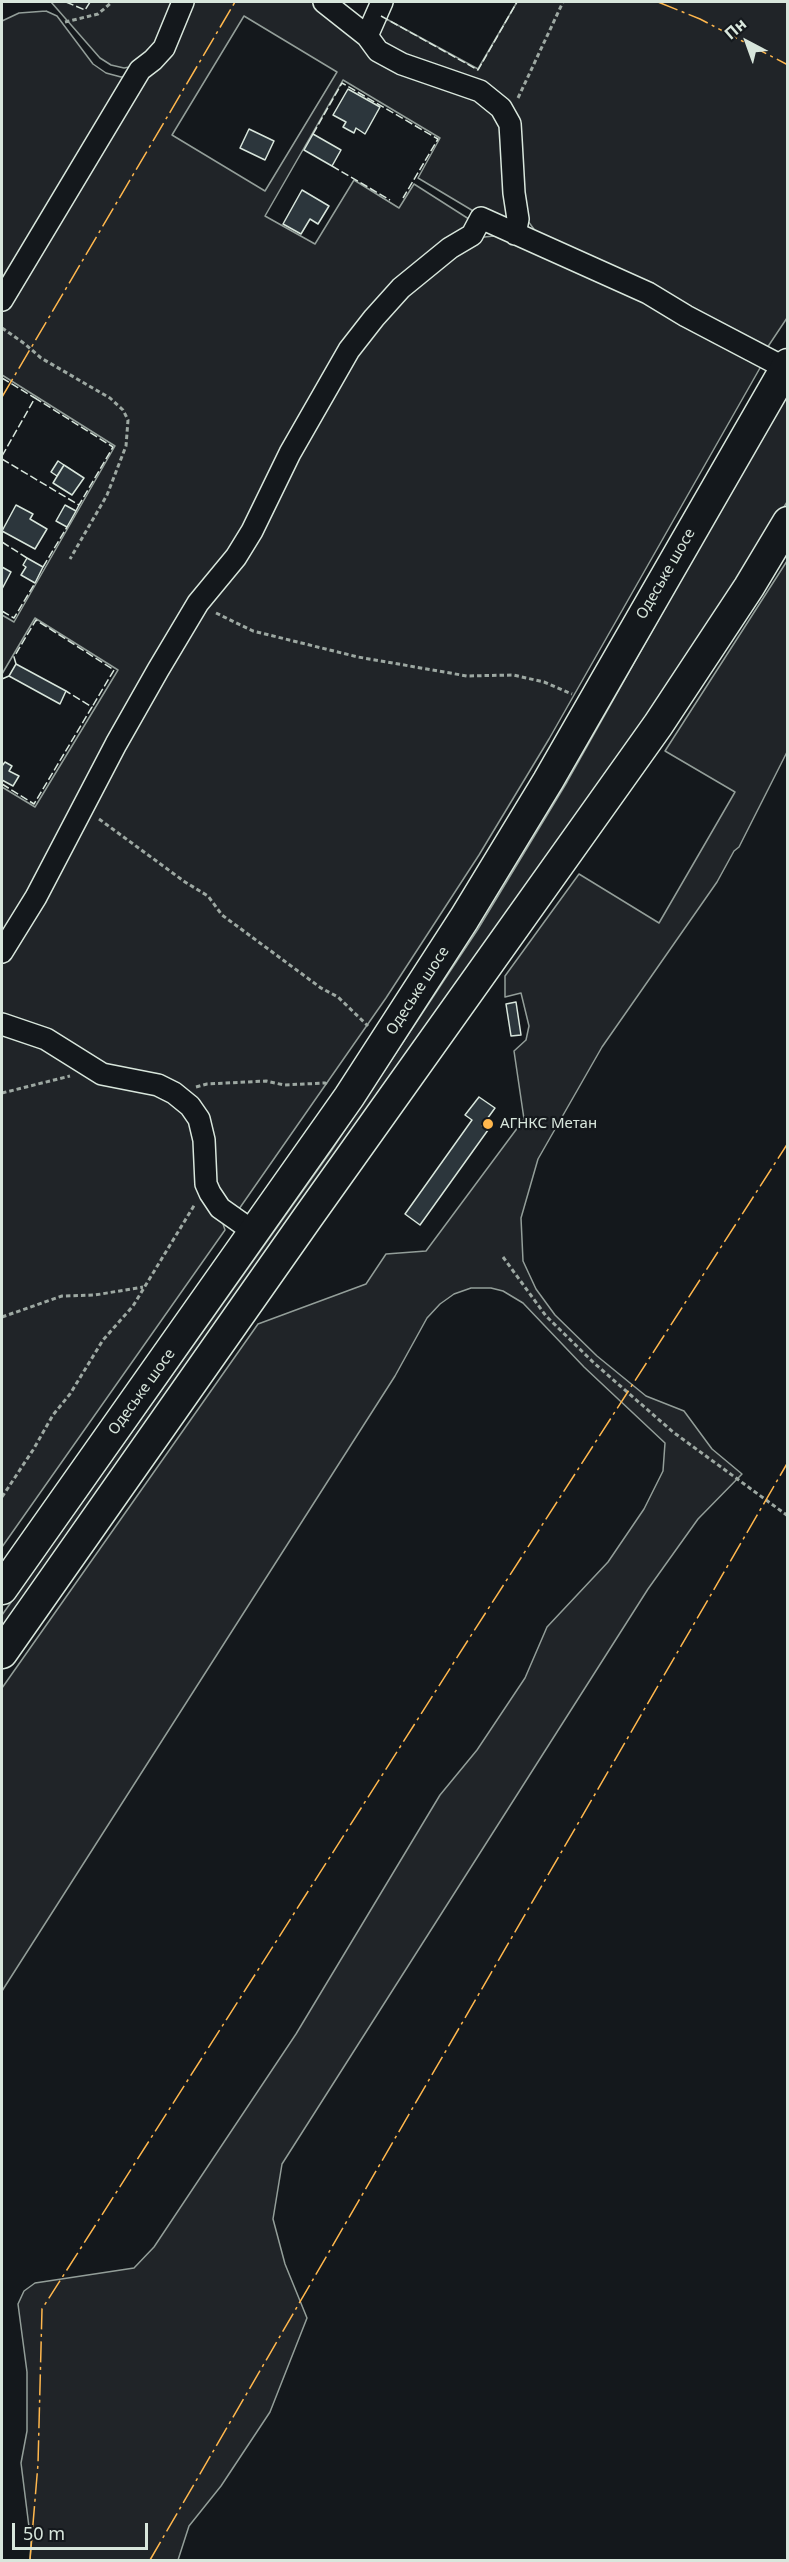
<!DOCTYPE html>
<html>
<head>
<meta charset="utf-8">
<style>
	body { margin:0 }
	#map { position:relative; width:789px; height:2562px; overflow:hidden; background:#14181c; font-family:"Noto Sans",sans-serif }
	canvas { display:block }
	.frame { position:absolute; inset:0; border:3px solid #d8e6dc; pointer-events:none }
	.north { position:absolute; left:717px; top:12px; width:60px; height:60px; -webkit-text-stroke:4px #14181c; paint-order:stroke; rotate:319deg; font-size:16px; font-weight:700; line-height:24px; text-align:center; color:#d8e6dc }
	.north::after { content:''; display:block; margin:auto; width:21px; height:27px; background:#d8e6dc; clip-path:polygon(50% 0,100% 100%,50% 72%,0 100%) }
	.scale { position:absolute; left:12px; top:2523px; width:136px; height:27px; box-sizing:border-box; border:3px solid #d8e6dc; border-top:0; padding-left:8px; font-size:18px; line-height:21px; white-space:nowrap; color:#d8e6dc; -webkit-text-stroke:4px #14181c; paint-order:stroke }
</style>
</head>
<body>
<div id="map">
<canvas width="789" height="2562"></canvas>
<div class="frame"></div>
<div class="north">Пн</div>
<div class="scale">50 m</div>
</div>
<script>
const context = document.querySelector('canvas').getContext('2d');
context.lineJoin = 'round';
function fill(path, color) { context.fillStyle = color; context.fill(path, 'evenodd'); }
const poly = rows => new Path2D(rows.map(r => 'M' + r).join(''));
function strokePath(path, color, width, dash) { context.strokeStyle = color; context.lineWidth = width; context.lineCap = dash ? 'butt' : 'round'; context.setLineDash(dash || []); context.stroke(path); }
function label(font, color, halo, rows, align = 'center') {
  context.font = font + ' "Noto Sans",sans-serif'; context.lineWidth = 4.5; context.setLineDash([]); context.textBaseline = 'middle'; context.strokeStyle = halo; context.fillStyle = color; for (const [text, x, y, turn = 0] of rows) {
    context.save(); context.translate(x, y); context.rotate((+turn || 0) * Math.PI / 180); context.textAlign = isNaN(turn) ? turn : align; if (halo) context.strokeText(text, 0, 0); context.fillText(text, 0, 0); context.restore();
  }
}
const green = poly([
	[51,2,178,2,164,36,140,65,124,68,111,65,100,58,51,2],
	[189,2,317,2,500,115,515,229,485,218,418,178,440,138,343,80,265,216,315,244,354,180,399,208,414,184,472,221,414,272,279,464,2,942,2,787,35,807,118,670,35,618,2,674,2,615,14,622,115,446,2,375,2,306,189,2],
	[244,16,337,72,265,191,172,135,244,16],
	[517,2,787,2,787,318,767,348,539,236,522,213,515,126,430,70,383,44,379,33,381,16,478,69,517,2],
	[46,11,57,16,93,64,106,73,121,77,135,75,2,294,2,21,19,13,46,11],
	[494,236,517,239,761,361,760,368,549,739,479,855,386,998,239,1209,219,1202,201,1115,100,1065,2,1021,2,955,303,435,396,297,475,238,494,236],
	[787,392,787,502,716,619,2,1634,2,1615,331,1151,478,929,567,782,787,392],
	[787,561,787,752,739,847,734,851,717,882,602,1047,538,1159,521,1218,523,1261,536,1289,555,1315,597,1356,646,1396,684,1411,712,1449,742,1474,698,1519,648,1589,282,2164,273,2219,285,2264,307,2318,270,2412,221,2486,189,2526,178,2560,30,2560,31,2543,21,2463,27,2431,27,2372,18,2304,24,2291,35,2283,134,2268,154,2247,296,2034,440,1795,477,1750,525,1678,547,1627,608,1562,644,1509,663,1471,665,1443,584,1367,523,1303,503,1291,491,1288,471,1288,454,1294,440,1304,427,1318,395,1376,2,1991,2,1688,258,1324,366,1284,386,1254,426,1251,524,1119,514,1051,526,1040,529,1026,521,993,505,997,505,976,579,874,659,923,735,792,665,751,787,561],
	[2,1027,155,1088,186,1107,225,1230,2,1547,2,1027]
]);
const building = poly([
	[348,89,380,107,365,134,356,128,354,133,343,127,346,122,333,115,348,89],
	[249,129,274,141,265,160,240,148,249,129],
	[313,134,341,150,332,166,304,150,313,134],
	[302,190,329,206,318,224,310,219,301,234,283,224,302,190],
	[58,461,64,465,57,476,51,472,58,461],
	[64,465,84,478,72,495,53,483,64,465],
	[16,505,33,514,30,519,47,529,35,549,2,531,16,505],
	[65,505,76,511,67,527,56,521,65,505],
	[27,558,43,567,35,583,21,575,26,567,23,565,27,558],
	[2,567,11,572,2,589,2,567],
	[16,664,66,691,60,704,9,676,16,664],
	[5,762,12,766,9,771,19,776,13,786,2,780,2,766,5,762],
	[516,1002,521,1035,511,1036,506,1004,516,1002],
	[479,1097,495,1108,482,1126,488,1130,420,1225,405,1214,472,1120,465,1115,479,1097]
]);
const path = poly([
	[65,22,98,14,112,2],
	[518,98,563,2],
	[2,328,25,344,41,358,110,398,123,410,128,420,126,446,107,495,70,559],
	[216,613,253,631,358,657,467,676,513,675,544,682,572,694],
	[99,819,185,882,208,896,222,915,321,988,338,997,368,1026],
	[196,1087,207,1084,266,1081,284,1085,325,1083,329,1086],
	[2,1093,70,1076],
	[503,1257,546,1316,594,1363,673,1432,788,1516],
	[2,1317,62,1296,95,1295,143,1287],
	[2,1497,33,1450,53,1415,70,1394,103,1340,133,1306,195,1204]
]);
const minor = poly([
	[324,2,367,36],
	[382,2,367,36,378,51,402,64,480,91,501,108,510,124,511,140,514,193,518,219,515,234],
	[2,300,140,70,153,60,164,48,183,2],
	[2,952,36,897,116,744,158,670,198,603,236,557,252,531,290,453,349,350,374,318,401,288,450,248,472,235,481,218,648,293,686,316,785,368],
	[2,1024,46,1039,102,1074,158,1085,174,1093,190,1106,199,1119,204,1140,206,1184,210,1193,220,1208,254,1232]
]);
const highway = poly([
	[2,1589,349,1097,464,919,548,781,788,364],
	[2,1653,308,1217,658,725,749,587,788,522]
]);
const fence = poly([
	[66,2,85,10,90,2],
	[381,16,478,70,517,2],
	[313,134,342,83,438,139,403,198],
	[332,166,390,200],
	[2,378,35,398],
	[2,456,35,398,113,447,79,505],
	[2,459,79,505,76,511],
	[2,542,27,558],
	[43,567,67,527],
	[2,611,14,618,35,583],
	[16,664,14,657,36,620,114,670,92,707],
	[2,679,9,676],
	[2,784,34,804,92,707,66,691]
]);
const power = poly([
	[658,2,700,19,788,65],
	[2,397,235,2],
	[30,2560,38,2464,42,2309,472,1634,788,1143],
	[150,2560,788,1462]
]);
const markers = [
	[488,1124,6,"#ffb74d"]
];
const streetNames = [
	["Одеське шосе",666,574,-60],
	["Одеське шосе",418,991,-57],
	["Одеське шосе",142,1392,-54]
];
const poiNames = [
	["АГНКС Метан",500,1124]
];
fill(green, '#202428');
strokePath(green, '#939e99', 1.5);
fill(building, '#2c363c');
strokePath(building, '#d8e6dc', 1.5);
strokePath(minor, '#d8e6dc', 24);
strokePath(highway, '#d8e6dc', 33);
strokePath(path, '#9da8a2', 3, [4.5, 3]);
strokePath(minor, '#14181c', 21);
strokePath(highway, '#14181c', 30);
strokePath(fence, '#d8e6dc', 1.5, [8, 3]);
strokePath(power, '#ffb74d', 1.5, [21, 4.5, 3, 4.5]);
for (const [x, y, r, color] of markers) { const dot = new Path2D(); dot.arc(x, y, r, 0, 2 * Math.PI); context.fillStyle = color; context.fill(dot); strokePath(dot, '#14181c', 2); }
label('15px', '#d8e6dc', '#14181c', streetNames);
label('15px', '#d8e6dc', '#14181c', poiNames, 'left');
</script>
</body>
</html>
